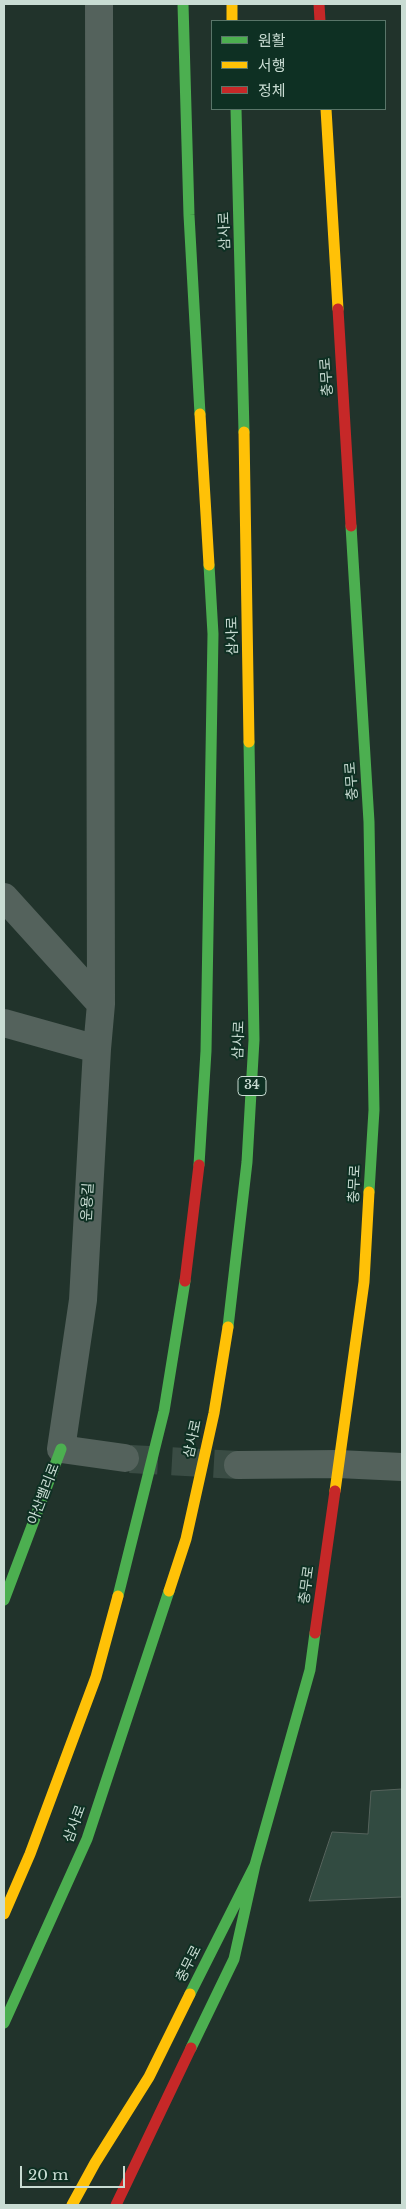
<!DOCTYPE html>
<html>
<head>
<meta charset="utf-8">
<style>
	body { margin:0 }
	#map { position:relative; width:406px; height:2209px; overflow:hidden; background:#21332b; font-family:"Libre Baskerville","Noto Sans KR",serif }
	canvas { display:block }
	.frame { position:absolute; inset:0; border:5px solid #c9dcd3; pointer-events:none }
	.legend { position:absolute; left:211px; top:20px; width:175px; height:90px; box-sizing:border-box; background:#0e3023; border:1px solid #597569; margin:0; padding:6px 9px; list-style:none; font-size:15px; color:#c9dcd3 }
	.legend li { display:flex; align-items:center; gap:10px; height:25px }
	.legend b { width:25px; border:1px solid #597569 }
	.scale { position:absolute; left:20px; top:2166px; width:105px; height:22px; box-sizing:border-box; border:2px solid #c9dcd3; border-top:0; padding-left:6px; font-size:15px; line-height:18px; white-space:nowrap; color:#c9dcd3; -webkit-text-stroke:4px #0e3023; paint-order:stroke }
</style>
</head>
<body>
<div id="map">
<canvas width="406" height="2209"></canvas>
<div class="frame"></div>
<ul class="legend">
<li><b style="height:6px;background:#4caf50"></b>원활</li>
<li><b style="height:6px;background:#ffc107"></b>서행</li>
<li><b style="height:6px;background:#c62828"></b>정체</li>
</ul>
<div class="scale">20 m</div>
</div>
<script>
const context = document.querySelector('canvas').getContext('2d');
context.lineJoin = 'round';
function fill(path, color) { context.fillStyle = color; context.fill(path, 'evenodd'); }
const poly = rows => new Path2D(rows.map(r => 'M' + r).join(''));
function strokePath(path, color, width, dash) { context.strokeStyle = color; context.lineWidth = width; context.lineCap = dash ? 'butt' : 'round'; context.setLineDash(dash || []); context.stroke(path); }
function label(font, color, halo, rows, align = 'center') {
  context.font = font + ' "Libre Baskerville","Noto Sans KR",serif'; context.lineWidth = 4; context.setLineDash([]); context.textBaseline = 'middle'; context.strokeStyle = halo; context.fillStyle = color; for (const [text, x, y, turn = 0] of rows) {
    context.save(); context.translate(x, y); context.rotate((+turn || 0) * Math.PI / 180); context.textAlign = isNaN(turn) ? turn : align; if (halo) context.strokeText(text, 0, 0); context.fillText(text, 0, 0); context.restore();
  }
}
const building = poly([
	[402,1789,402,1897,309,1901,332,1832,368,1834,371,1791,402,1789]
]);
const streetTunnel = poly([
	[130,1459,238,1465]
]);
const street = poly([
	[4,897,101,1004],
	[4,1023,97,1049,83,1300,61,1449,125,1458],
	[97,1049,101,1004,99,4],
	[238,1465,338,1464,402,1467]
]);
const fast = poly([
	[183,4,189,215,200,414],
	[236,109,244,432],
	[351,526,369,822,374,1110,369,1192],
	[199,1165,206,1051,213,634,209,565],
	[228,1327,247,1162,254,1040,249,742],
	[118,1596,164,1411,185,1281],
	[4,1600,61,1449],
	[190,1994,255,1865,310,1670,315,1633],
	[4,2023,87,1839,169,1591],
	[191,2048,234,1959,255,1865]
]);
const slow = poly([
	[232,4,232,21],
	[326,109,338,309],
	[200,414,209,565],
	[244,432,249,742],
	[335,1491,364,1282,369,1192],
	[169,1591,186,1539,214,1413,228,1327],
	[4,1914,30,1854,96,1677,118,1596],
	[72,2205,95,2163,149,2077,190,1994]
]);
const jam = poly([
	[319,4,320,21],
	[338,309,351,526],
	[185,1281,199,1165],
	[315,1633,335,1491],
	[116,2205,191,2048]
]);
const shields = [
	[252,1086,28]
];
const shieldNames = [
	["34",252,1086]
];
const streetNames = [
	["삼사로",225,231,-92],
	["충무로",327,377,-94],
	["삼사로",233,636,-91],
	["충무로",352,781,-94],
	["삼사로",239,1040,-88],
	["충무로",355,1184,-87],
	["운용길",88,1202,-87],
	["삼사로",193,1439,-78],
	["아산밸리로",44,1494,-69],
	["충무로",307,1585,-82],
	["삼사로",75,1824,-70],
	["충무로",189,1964,-63]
];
fill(building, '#324b41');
strokePath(building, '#55635c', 1);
strokePath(streetTunnel, '#3a4c44', 28, [28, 14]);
strokePath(street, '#54625c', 28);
strokePath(fast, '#4caf50', 11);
strokePath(slow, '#ffc107', 11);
strokePath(jam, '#c62828', 11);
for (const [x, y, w] of shields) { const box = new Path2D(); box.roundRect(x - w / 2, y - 9.5, w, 19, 4); context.fillStyle = '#0e3023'; context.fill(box); strokePath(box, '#c9dcd3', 1); }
label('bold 12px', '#c9dcd3', null, shieldNames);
label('14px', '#c9dcd3', '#0e3023', streetNames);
</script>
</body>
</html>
